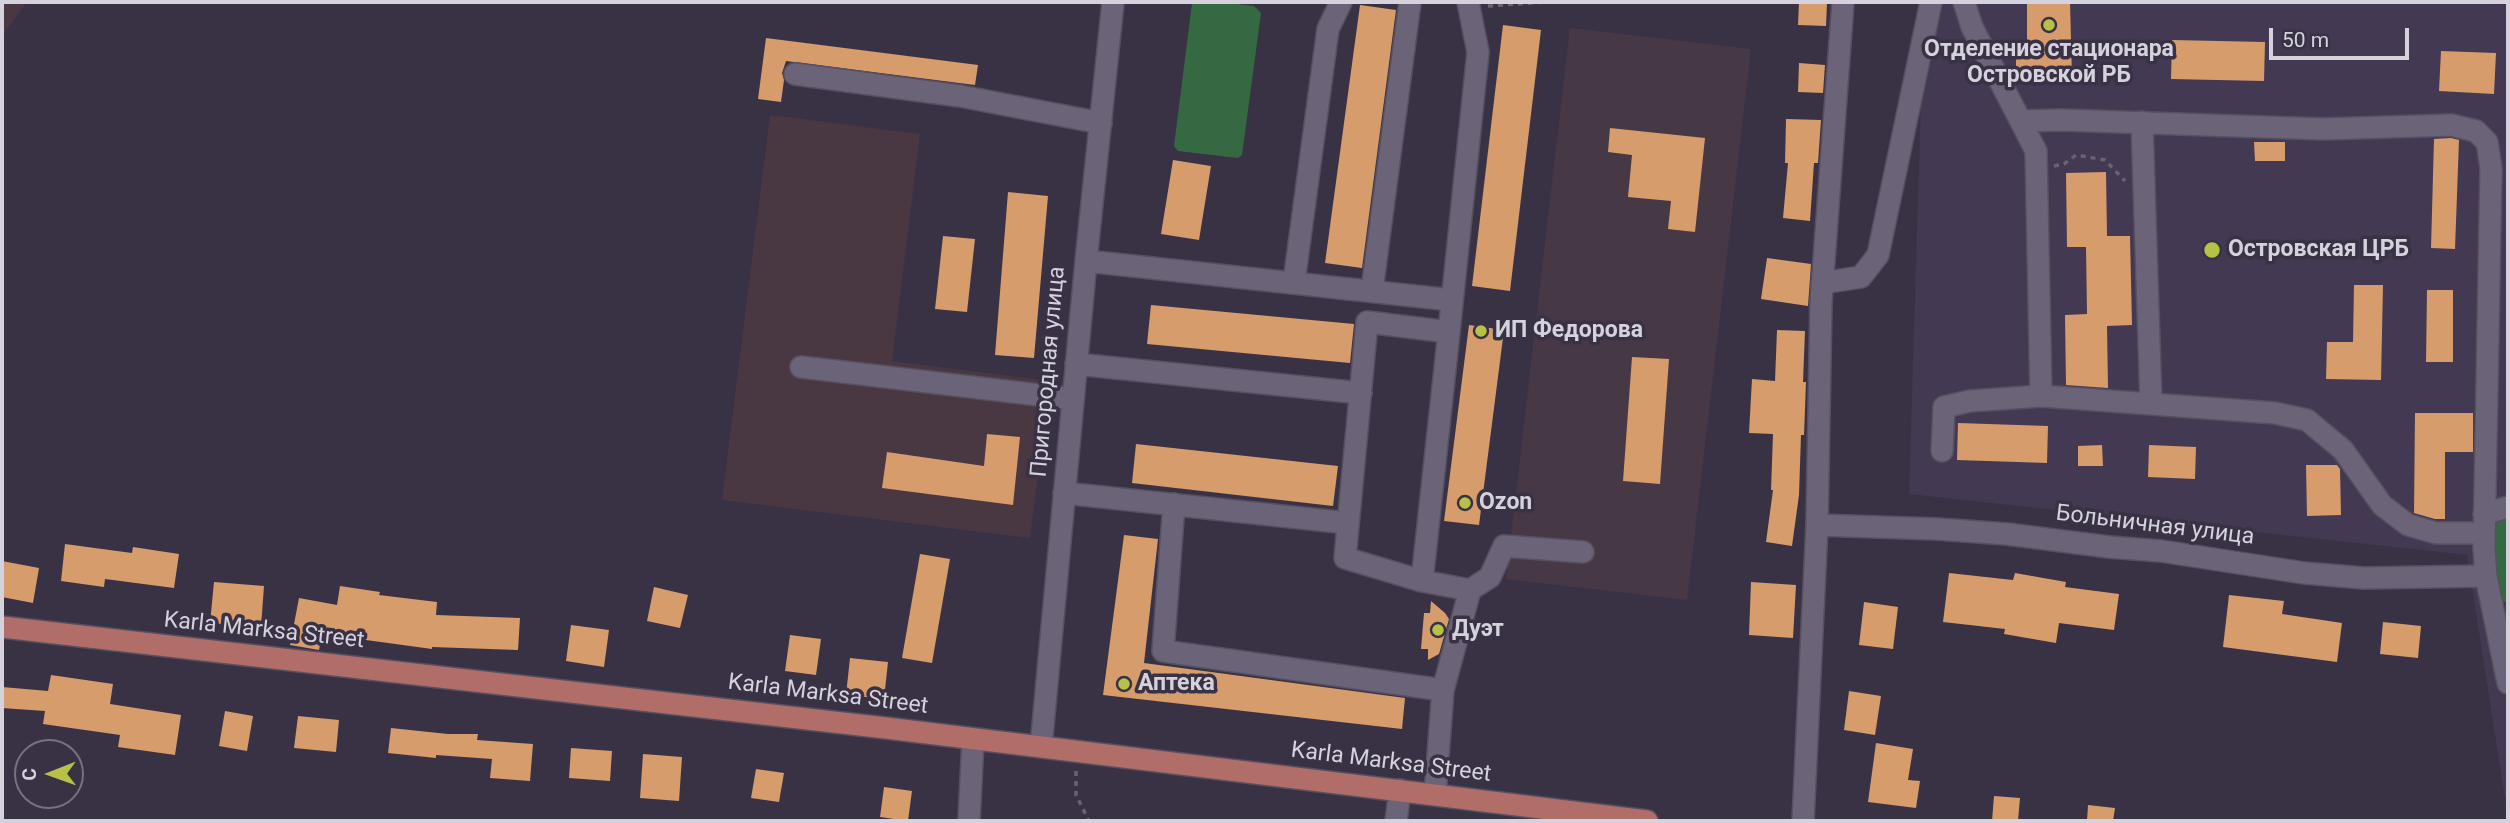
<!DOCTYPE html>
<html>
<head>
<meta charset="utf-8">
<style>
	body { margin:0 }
	#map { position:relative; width:2510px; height:823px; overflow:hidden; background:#393245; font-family:Roboto,sans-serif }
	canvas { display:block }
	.frame { position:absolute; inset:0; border:4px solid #d5d1dd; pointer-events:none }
	.north { position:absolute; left:14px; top:739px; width:70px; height:70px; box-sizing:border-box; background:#393245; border:2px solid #777282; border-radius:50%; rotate:269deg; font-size:19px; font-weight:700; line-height:28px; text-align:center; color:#d5d1dd }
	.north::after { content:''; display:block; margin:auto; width:24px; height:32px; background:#b7c147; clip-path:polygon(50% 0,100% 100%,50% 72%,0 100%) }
	.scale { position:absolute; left:2269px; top:28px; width:140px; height:32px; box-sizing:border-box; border:4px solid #d5d1dd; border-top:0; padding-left:9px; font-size:21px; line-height:24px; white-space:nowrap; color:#d5d1dd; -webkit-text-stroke:5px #393245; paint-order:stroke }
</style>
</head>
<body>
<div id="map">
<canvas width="2510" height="823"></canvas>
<div class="frame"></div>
<div class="north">С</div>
<div class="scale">50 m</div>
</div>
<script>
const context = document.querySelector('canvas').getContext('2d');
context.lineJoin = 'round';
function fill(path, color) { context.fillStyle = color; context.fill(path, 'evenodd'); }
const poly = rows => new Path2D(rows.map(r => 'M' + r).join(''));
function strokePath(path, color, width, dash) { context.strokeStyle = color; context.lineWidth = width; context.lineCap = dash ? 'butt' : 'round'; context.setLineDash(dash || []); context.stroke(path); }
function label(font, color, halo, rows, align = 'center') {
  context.font = font + ' Roboto,sans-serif'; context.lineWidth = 7; context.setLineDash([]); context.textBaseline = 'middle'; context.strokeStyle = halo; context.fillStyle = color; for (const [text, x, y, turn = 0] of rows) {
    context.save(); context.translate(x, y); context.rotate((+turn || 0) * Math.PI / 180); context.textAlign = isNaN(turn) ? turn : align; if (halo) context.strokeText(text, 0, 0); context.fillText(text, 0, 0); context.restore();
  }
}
const built = poly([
	[1924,2,2437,2,2508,5,2508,818,2467,555,1909,494]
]);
const industrial = poly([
	[2,2,27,2,2,36],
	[770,115,920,134,892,361,1050,381,1030,538,722,500]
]);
const education = poly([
	[1570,28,1751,49,1687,600,1506,579]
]);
const green = poly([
	[1221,2,1254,6,1261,13,1242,155,1238,158,1178,151,1174,146,1192,3],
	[2508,514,2508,603,2503,601,2495,588,2492,542,2497,522]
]);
const building = poly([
	[1799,2,1827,2,1826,26,1798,25],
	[2027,2,2070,2,2072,78,2016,79,2016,48,2027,48],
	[1360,5,1396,10,1362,268,1325,263],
	[1503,25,1541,30,1510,291,1472,286],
	[766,38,978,65,975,85,786,61,782,73,784,80,781,102,758,99],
	[2172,40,2265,42,2264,81,2171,79],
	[2441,51,2496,53,2494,94,2439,91],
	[1799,63,1825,65,1823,93,1798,92],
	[1786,119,1821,120,1818,163,1814,163,1810,221,1783,218,1788,163,1785,163],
	[1610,128,1705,138,1695,232,1668,229,1671,201,1628,197,1632,155,1608,152],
	[2451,138,2459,140,2455,249,2431,248,2434,139],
	[2254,142,2285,142,2285,161,2255,161],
	[1173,160,1211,166,1199,240,1161,234],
	[2106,172,2107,236,2130,236,2132,325,2107,326,2108,388,2066,385,2065,315,2087,314,2086,247,2067,247,2066,173],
	[1008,192,1048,196,1034,358,995,355],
	[943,236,975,239,967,312,935,309],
	[1767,258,1811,264,1808,306,1761,299],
	[2354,285,2383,285,2381,380,2326,379,2327,342,2353,342],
	[2427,290,2453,290,2453,362,2426,362],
	[1151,305,1354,324,1350,363,1147,344],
	[1469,325,1504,330,1479,525,1444,521],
	[1777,330,1805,331,1803,382,1806,382,1804,435,1801,435,1799,495,1792,546,1766,542,1773,490,1771,490,1773,434,1749,433,1752,379,1775,381],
	[1632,357,1669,359,1660,484,1623,481],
	[2415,413,2473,413,2473,452,2445,452,2445,519,2435,519,2414,513],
	[1958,423,2048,426,2047,463,1957,460],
	[987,434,1020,437,1013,505,882,488,887,452,984,466],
	[1136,444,1338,466,1333,506,1132,483],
	[2102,445,2103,466,2078,466,2078,446],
	[2149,445,2196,447,2195,479,2148,477],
	[2306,465,2337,465,2340,469,2341,515,2307,516],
	[1124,535,1158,539,1144,663,1405,698,1402,729,1103,695],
	[65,544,132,553,133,547,179,554,174,588,105,579,104,587,61,581],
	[920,554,950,559,932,663,902,658],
	[2,561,39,568,33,603,2,597],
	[1949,573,2013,580,2015,573,2066,582,2065,587,2119,594,2114,630,2059,623,2056,643,2004,634,2005,629,1943,622],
	[214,582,264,586,261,627,210,623],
	[1751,582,1796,585,1793,638,1749,635],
	[340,586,380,592,379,595,437,602,436,615,520,618,518,650,432,647,432,649,322,634,319,650,290,645,299,598,337,605],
	[654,587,688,595,680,628,647,621],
	[2229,595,2284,601,2282,614,2342,623,2337,662,2223,647],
	[1431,601,1445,613,1449,619,1439,654,1428,660,1428,649,1421,649,1424,613,1430,613],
	[1864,602,1898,607,1893,649,1859,645],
	[2383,622,2421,626,2418,658,2380,654],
	[571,625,609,630,604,667,566,661],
	[790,635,821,639,816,675,785,671],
	[850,658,888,662,884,699,846,695],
	[51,675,113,684,110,704,181,715,175,755,118,747,120,735,43,724,45,711,2,708,2,687,48,691],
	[1849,691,1881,696,1875,735,1844,730],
	[225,711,253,716,247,751,219,746],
	[298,716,339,720,336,752,294,748],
	[391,728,448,734,478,734,477,740,533,744,530,781,490,778,492,759,436,755,436,758,388,753],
	[1876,743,1913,749,1908,780,1920,781,1916,808,1868,802],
	[571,748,612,751,610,781,569,778],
	[643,754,682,757,679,801,640,798],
	[756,769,784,773,779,802,751,798],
	[884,787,912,791,908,821,880,817],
	[1994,796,2020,798,2018,821,1992,821],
	[2088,805,2115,808,2113,821,2087,821]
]);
const path = poly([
	[1488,6,1545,2],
	[2054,166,2064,164,2076,155,2105,160,2125,181],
	[1076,771,1076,795,1089,821]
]);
const minor = poly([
	[1964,2,1972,27,2036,151,2041,396],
	[795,74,960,96,1101,123],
	[2021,121,2061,120,2324,129,2451,125,2476,131,2487,142,2491,168,2484,548,2486,576,2508,683],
	[2142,122,2151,404],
	[1086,261,1452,300],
	[1294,282,1328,29,1341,2],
	[1822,283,1861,277,1878,255,1931,2],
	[1372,290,1410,2],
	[1076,364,1361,393],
	[801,367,1073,399],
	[1942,451,1944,407,1970,401,2041,396,2275,413,2307,420,2343,450,2382,505,2408,525,2436,533,2484,533],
	[1064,493,1348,523],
	[1174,504,1163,651,1443,690],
	[2484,514,2508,507],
	[1817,525,1937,529,2007,534,2109,547,2161,551,2304,573,2364,578,2486,576],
	[1422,581,1449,332],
	[1470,590,1490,577,1504,546,1583,552],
	[1041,747,1086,261,1113,2],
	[1435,795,1443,690,1470,590,1422,581,1345,558,1367,322,1449,332,1478,52,1468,2],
	[969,821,973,739],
	[1396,821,1400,790],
	[1803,821,1817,525,1821,301,1843,2]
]);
const major = poly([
	[2,627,886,728,1647,821]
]);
const markers = [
	[2049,25,7,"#b7c147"],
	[2212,250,9,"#b7c147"],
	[1481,331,7,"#b7c147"],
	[1465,503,7,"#b7c147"],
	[1438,630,7,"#b7c147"],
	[1124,684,7,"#b7c147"]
];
const poiNames = [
	["Отделение стационара",2049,50,"center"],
	["Островской РБ",2049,76,"center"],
	["Островская ЦРБ",2228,250],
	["ИП Федорова",1495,331],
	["Ozon",1479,503],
	["Дуэт",1452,630],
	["Аптека",1138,684]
];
const streetNames = [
	["Пригородная улица",1049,372,-85],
	["Больничная улица",2155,526,7],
	["Karla Marksa Street",264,631,6],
	["Karla Marksa Street",828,695,7],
	["Karla Marksa Street",1391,763,7]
];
fill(built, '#433952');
fill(industrial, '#493742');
fill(education, '#473845');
fill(green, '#356941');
fill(building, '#d69c6c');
strokePath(minor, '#565060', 24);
strokePath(major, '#565060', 24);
strokePath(path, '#686273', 3.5, [5, 5]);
strokePath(minor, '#6b6378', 21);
strokePath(major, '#b16d67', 21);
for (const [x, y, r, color] of markers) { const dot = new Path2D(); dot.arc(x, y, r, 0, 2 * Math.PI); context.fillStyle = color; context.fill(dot); strokePath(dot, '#393245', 2.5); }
label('bold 23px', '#d5d1dd', '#393245', poiNames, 'left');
label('23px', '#d5d1dd', '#393245', streetNames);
</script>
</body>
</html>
